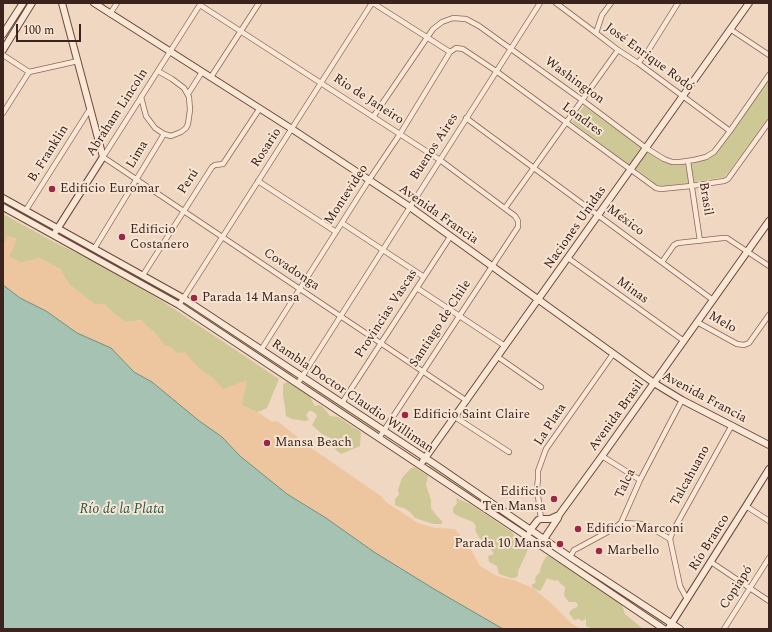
<!DOCTYPE html>
<html>
<head>
<meta charset="utf-8">
<style>
	body { margin:0 }
	#map { position:relative; width:772px; height:632px; overflow:hidden; background:#f0d7c2; font-family:Spectral,serif }
	canvas { display:block }
	.frame { position:absolute; inset:0; border:4px solid #3a241d; pointer-events:none }
	.scale { position:absolute; left:16px; top:24px; width:65px; height:18px; box-sizing:border-box; border:2px solid #3a241d; border-top:0; padding-left:5px; font-size:12px; line-height:14px; white-space:nowrap; color:#3a241d; -webkit-text-stroke:3px #f7e4d2; paint-order:stroke }
</style>
</head>
<body>
<div id="map">
<canvas width="772" height="632"></canvas>
<div class="frame"></div>
<div class="scale">100 m</div>
</div>
<script>
const context = document.querySelector('canvas').getContext('2d');
context.lineJoin = 'round';
function fill(path, color) { context.fillStyle = color; context.fill(path, 'evenodd'); }
const poly = rows => new Path2D(rows.map(r => 'M' + r).join(''));
function strokePath(path, color, width, dash) { context.strokeStyle = color; context.lineWidth = width; context.lineCap = dash ? 'butt' : 'round'; context.setLineDash(dash || []); context.stroke(path); }
function label(font, color, halo, rows, align = 'center') {
  context.font = font + ' Spectral,serif'; context.lineWidth = 4; context.setLineDash([]); context.textBaseline = 'middle'; context.strokeStyle = halo; context.fillStyle = color; for (const [text, x, y, turn = 0] of rows) {
    context.save(); context.translate(x, y); context.rotate((+turn || 0) * Math.PI / 180); context.textAlign = isNaN(turn) ? turn : align; if (halo) context.strokeText(text, 0, 0); context.fillText(text, 0, 0); context.restore();
  }
}
const green = poly([
	[769,79,769,117,728,173,724,177,694,182,691,164,707,159,717,153],
	[584,106,641,147,629,165,572,122],
	[647,152,663,162,677,164,685,164,689,183,662,186,656,184,636,169],
	[3,201,52,228,52,230,48,229,3,204],
	[3,214,54,242,93,261,162,301,279,379,267,408,261,411,256,412,242,405,223,390,213,378,201,370,193,362,176,354,171,347,165,346,153,331,145,325,142,320,126,322,114,314,104,304,94,304,69,284,60,269,39,258,21,263,8,256,5,242,3,244],
	[61,234,177,297,176,298,172,298,63,237,61,235],
	[186,304,293,374,294,376,290,375,188,308],
	[288,382,310,396,312,401,315,406,320,405,323,407,330,416,338,417,361,432,360,446,341,454,336,450,333,443,330,438,322,434,312,425,317,416,316,414,312,411,309,411,306,415,309,420,305,421,292,419,286,416,285,407,283,395,283,385,285,383],
	[305,383,306,383,379,431,379,432,377,433,307,386],
	[431,465,528,530,527,533,526,533,429,468,429,466],
	[414,467,428,476,426,485,431,500,431,508,436,515,442,521,442,524,433,524,415,518,411,513,404,508,399,507,395,505,395,499,399,495,398,490,402,478,410,469],
	[456,498,470,504,512,532,517,541,529,544,527,552,518,571,518,576,515,578,511,578,499,574,497,566,489,562,488,556,494,554,490,548,486,546,478,536,475,530,476,526,473,522,456,515,453,512,453,508,457,503],
	[544,542,665,622,665,623,661,623,544,544],
	[547,556,549,556,558,562,622,605,625,614,643,629,593,629,586,626,586,619,582,621,579,619,574,620,569,613,571,610,577,607,578,605,576,602,569,602,565,597,564,594,565,590,565,587,560,583,558,580,555,581,547,578,541,590,539,591,532,587,532,585,536,582,535,580,536,576,540,572,541,566,544,560]
]);
const sand = poly([
	[7,236,17,238,12,252,9,256,21,263,39,258,60,269,69,284,94,304,104,304,114,314,126,322,142,320,145,325,153,331,165,346,171,347,177,353,185,352,201,370,213,378,223,389,247,380,242,405,259,413,272,422,277,421,314,450,381,496,386,502,418,523,435,528,455,529,469,546,480,566,497,576,513,580,533,588,551,603,572,624,581,629,503,629,434,589,374,552,326,518,287,494,240,456,222,437,198,420,152,382,134,372,111,348,77,333,46,311,20,298,3,285,3,244,5,242]
]);
const water = poly([
	[3,285,20,298,46,311,77,333,111,348,134,372,152,382,198,420,222,437,240,456,287,494,326,518,374,552,434,589,503,629,3,629,3,285]
]);
const street = poly([
	[201,3,103,157,467,401],
	[373,3,450,52,456,48,463,49,496,71,656,188,661,189,691,186,724,181,728,179,769,122],
	[556,3,596,33,618,50,638,63,730,131],
	[200,5,440,160,515,216,518,221,518,227,379,438],
	[110,14,117,3],
	[730,29,769,55],
	[596,33,602,15,611,3],
	[3,55,29,72,78,61],
	[638,63,648,51,678,3],
	[211,77,259,3],
	[188,94,202,72],
	[141,97,146,116,155,128,164,134,171,136,181,132,186,128,188,124,190,110,189,97,184,88,172,79,158,71],
	[3,113,29,72],
	[373,117,433,29,442,22,453,18,466,19,479,26,582,100,646,148,664,159,672,162,680,162,694,160,706,157,714,152,730,131,769,75],
	[466,118,713,300],
	[688,161,700,241],
	[258,181,336,232],
	[505,208,618,50],
	[26,210,90,109],
	[342,223,424,277],
	[94,249,164,134],
	[568,258,684,341],
	[662,262,674,245,678,243,723,238,727,238,769,266],
	[143,275,212,167,215,165,223,164,260,108],
	[417,288,505,346],
	[179,305,372,3],
	[697,322,737,344,744,345,749,343,769,315],
	[261,350,369,180,400,134,450,52],
	[498,357,541,387],
	[298,383,540,3],
	[342,403,450,237],
	[455,417,509,452],
	[602,456,640,480],
	[746,506,769,521],
	[541,519,537,488,538,479,538,471,546,449,613,354],
	[621,523,643,524,650,527,670,539,680,586,687,599],
	[670,539,673,531,732,425],
	[570,557,574,550,578,548,613,529,621,523,640,480,682,400],
	[711,562,769,601],
	[724,629,769,558]
]);
const secondary = poly([
	[94,3,292,129,410,207,654,383,682,400,769,445],
	[3,34,23,3],
	[3,50,32,3],
	[3,198,183,298,436,465,570,557,680,629],
	[3,207,179,305,537,543,664,629],
	[56,231,103,157,62,3],
	[423,461,749,3],
	[530,532,531,529,538,520,541,519,550,519,559,515],
	[542,540,544,539,558,518,559,515,602,456,769,221],
	[668,629,746,506,769,469]
]);
const markers = [
	[52,189,4,"#9c2643"],
	[122,237,4,"#9c2643"],
	[194,298,4,"#9c2643"],
	[405,415,4,"#9c2643"],
	[267,443,4,"#9c2643"],
	[554,499,4,"#9c2643"],
	[578,529,4,"#9c2643"],
	[560,544,4,"#9c2643"],
	[599,551,4,"#9c2643"]
];
const streetNames = [
	["José Enrique Rodó",649,58,36],
	["Washington",574,81,36],
	["Rio de Janeiro",368,100,33],
	["Abraham Lincoln",118,113,-57],
	["Londres",582,120,36],
	["Buenos Aires",435,147,-57],
	["Rosario",267,148,-57],
	["B. Franklin",49,154,-58],
	["Lima",138,155,-59],
	["Perú",189,182,-57],
	["Montevideo",347,195,-57],
	["Brasil",705,199,81],
	["Avenida Francia",438,215,35],
	["México",625,221,36],
	["Naciones Unidas",576,228,-55],
	["Covadonga",291,270,34],
	["Minas",632,291,36],
	["Provincias Vascas",387,314,-57],
	["Melo",722,323,30],
	["Santiago de Chile",441,324,-57],
	["Rambla Doctor Claudio Williman",352,397,34],
	["Avenida Francia",704,398,28],
	["Avenida Brasil",617,416,-54],
	["La Plata",551,425,-57],
	["Talcahuano",691,476,-61],
	["Talca",626,484,-65],
	["Río Branco",710,543,-58],
	["Copiapó",737,588,-57]
];
const poiNames = [
	["Edificio Euromar",60,189],
	["Edificio",130,230],
	["Costanero",130,245],
	["Parada 14 Mansa",202,298],
	["Edificio Saint Claire",413,415],
	["Mansa Beach",275,443],
	["Edificio",546,492,"right"],
	["Ten Mansa",546,507,"right"],
	["Edificio Marconi",586,529],
	["Parada 10 Mansa",552,544,"right"],
	["Marbello",607,551]
];
const waterNames = [
	["Río de la Plata",122,510]
];
fill(green, '#cec796');
fill(sand, '#edc59f');
fill(water, '#a5c2b3');
strokePath(water, '#6b917f', 1);
strokePath(street, '#8b6759', 6);
strokePath(secondary, '#6c493c', 8);
strokePath(street, '#fae7d6', 4.5);
strokePath(secondary, '#fae7d6', 6);
for (const [x, y, r, color] of markers) { const dot = new Path2D(); dot.arc(x, y, r, 0, 2 * Math.PI); context.fillStyle = color; context.fill(dot); strokePath(dot, '#f7e4d2', 1.5); }
label('13px', '#3a241d', '#f7e4d2', streetNames);
label('13px', '#3a241d', '#f7e4d2', poiNames, 'left');
label('italic 14px', '#2c5a4c', '#f7e4d2', waterNames);
</script>
</body>
</html>
